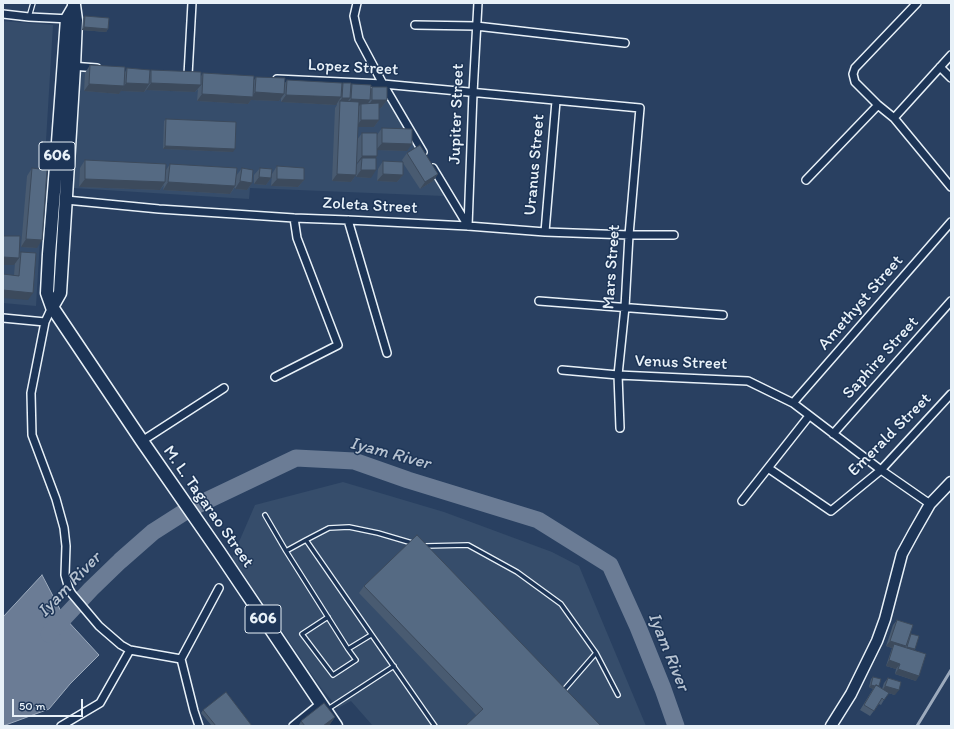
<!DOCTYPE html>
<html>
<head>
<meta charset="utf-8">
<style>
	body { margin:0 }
	#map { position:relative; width:954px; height:729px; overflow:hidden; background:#294061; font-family:Itim,sans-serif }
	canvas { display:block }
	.frame { position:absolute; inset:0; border:4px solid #e8f1f8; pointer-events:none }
	.scale { position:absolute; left:12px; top:699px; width:71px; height:18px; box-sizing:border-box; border:2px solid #e8f1f8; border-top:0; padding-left:5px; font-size:12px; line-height:14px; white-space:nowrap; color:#e8f1f8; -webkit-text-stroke:3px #1d3557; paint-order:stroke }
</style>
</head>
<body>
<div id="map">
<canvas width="954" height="729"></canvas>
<div class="frame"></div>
<div class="scale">50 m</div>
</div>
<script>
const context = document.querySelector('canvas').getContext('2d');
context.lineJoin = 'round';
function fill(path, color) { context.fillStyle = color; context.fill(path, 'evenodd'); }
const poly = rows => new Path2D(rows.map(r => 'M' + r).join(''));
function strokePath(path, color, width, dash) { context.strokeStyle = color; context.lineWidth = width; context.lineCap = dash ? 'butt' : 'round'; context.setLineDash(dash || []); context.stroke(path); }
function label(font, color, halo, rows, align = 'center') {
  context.font = font + ' Itim,sans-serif'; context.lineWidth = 3; context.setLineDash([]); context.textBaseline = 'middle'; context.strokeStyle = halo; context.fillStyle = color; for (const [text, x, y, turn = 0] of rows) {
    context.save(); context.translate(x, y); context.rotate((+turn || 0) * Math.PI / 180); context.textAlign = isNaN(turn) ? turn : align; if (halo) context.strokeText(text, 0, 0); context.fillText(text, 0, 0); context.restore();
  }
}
const built = poly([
	[3,21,53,25,36,306,3,303],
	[81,71,257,82,384,92,444,196,250,188,249,199,73,188],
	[343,482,444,512,552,552,579,566,646,726,373,726,351,701,338,708,321,688,232,558,255,505]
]);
const water = poly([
	[42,575,64,617,99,655,70,684,49,709,3,726,3,617,42,575]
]);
const stream = poly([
	[917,726,951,670]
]);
const river = poly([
	[49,634,91,589,120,561,153,532,189,509,296,458,354,461,408,480,538,520,610,565,638,627,663,689,676,726]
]);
const service = poly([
	[29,17,33,3],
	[265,515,286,551,348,649,371,635],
	[412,543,378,533,349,527,329,528,306,540,435,726],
	[425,546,468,545,517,572,561,604,596,653,618,695],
	[286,551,306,540],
	[328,617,302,634,333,675,356,660,348,649],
	[563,691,596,653],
	[328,709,394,666]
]);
const minor = poly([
	[357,3,354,16,359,39,383,84,423,152],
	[3,14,29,17,70,19],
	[415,25,476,26,625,43],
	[951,55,894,118,951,187],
	[71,66,97,68],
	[940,67,951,78],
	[188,75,192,3],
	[277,79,383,84,640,108,629,235,625,307,618,375,620,428],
	[894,118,878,105,855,82,853,74,855,68,917,3],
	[433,168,468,226],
	[806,180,878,105],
	[66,200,159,209,294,218,348,220,468,226,545,232,629,235,674,235],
	[348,220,387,353],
	[468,226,473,93,478,3],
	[545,232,556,101],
	[539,301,723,315],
	[52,307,45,322,31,393,32,435,56,499,64,528,66,546,65,575,69,589,72,594,99,626,121,645,130,650,181,659],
	[3,318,45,322],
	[562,370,618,375,748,381,793,403,881,470,930,504],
	[275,377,338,345,297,238,294,218],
	[793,403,951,222],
	[809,416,768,468,831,511,881,470,951,394],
	[833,434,951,301],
	[142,441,224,388],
	[742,501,768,468],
	[61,726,100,703,130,650],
	[199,726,194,711,181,659,219,588],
	[293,726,320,704]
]);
const secondary = poly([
	[831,726,851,694,877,641,885,619,902,554,914,532,930,504,951,482]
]);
const primary = poly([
	[74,7,67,19,58,142,49,254,47,293,52,307,142,441,219,552,336,726],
	[52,307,60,293,74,67,76,20,74,5]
]);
const wall = poly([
	[85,16,108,29,106,32,82,30,83,18],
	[90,65,125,72,127,68,150,72,151,70,201,76,203,73,254,80,256,77,285,83,287,80,341,85,343,83,351,85,352,84,371,89,372,87,387,100,381,108,379,108,379,120,374,127,358,127,357,140,362,133,377,135,382,128,407,151,377,150,377,156,375,158,371,178,356,177,356,166,358,163,357,163,357,140,356,175,351,182,332,181,335,108,337,105,337,103,336,105,281,102,281,98,279,101,251,100,248,104,197,101,198,89,195,92,146,90,144,92,121,91,121,90,119,94,84,91,85,73],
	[166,119,233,152,163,149,164,121],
	[407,153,438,174,433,181,420,189,403,163,403,175,397,182,377,181,378,169,383,161,403,162,402,160],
	[85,160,166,170,170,164,236,183,236,176,242,168,252,183,247,190,235,189,235,187,230,194,163,190,164,185,160,190,79,187,80,168],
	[277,166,304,180,298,187,271,186,272,174],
	[32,168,37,248,21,247,27,176],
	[260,168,271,178,266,185,254,184,254,175],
	[3,236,19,254,21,252,28,300,14,275,15,263,14,265,3,265],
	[364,586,601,726,476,715,359,593],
	[897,620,909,637,911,634,915,649,914,651,916,681,895,674,896,669,886,666,892,648,886,646,893,625],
	[873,677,879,686,882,689,884,683,888,678,895,695,888,693,881,705,879,704,870,716,860,710,873,689,869,687,871,679],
	[203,710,252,726,212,726,201,713],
	[335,717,330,724,328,726,296,726,299,725,301,721]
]);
const shadedWall = poly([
	[84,27,108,29,106,32,82,30],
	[126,83,149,84,144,92,121,91],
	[151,83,201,85,195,92,146,90],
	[89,84,124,86,119,94,84,91],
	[255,92,284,94,279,101,251,100,248,104,197,101,202,94,252,97],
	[286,95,341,97,336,105,281,102],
	[342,98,350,98,345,106,340,101,337,105],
	[351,99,370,100,365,108,361,104,358,107,346,106],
	[372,100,387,100,381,108,367,108],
	[361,120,379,120,374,127,356,127],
	[382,143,412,144,407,151,376,150],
	[165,146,235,149,233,152,163,149],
	[362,156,377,156,372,163,362,158,358,163,357,163],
	[361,170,376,170,371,178,356,177],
	[337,174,356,175,351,182,332,181],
	[383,174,403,175,397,182,377,181],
	[438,174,433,181,420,189,425,182],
	[259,177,271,178,266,185,254,184],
	[85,179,165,182,160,190,79,187],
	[277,179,304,180,298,187,271,186],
	[240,181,252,183,247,190,235,189],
	[168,182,235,186,230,194,163,190],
	[26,239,42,240,37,248,21,247],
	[3,257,19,258,14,265,3,265],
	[3,290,33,293,28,300,3,298],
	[890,641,906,646,902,651,894,644,892,648,886,646],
	[907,647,915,649,912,654,904,652],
	[889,660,900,664,896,669,886,666],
	[898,669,919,676,916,681,895,674],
	[871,685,875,686,873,689,869,687],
	[885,686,899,690,895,695,882,691],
	[335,717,330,724,328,726,323,726]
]);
const building = poly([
	[85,16,109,18,108,29,84,27,85,16],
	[90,65,125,67,124,86,89,84,90,65],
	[127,68,150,70,149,84,126,83,127,68],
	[151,70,201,72,201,85,151,83,151,70],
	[203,73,254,76,253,97,202,94,203,73],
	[256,77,285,78,284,94,255,92,256,77],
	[287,80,342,83,341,97,286,95,287,80],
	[343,83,351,83,350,98,342,98,343,83],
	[352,84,371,85,370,100,351,99,352,84],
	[372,87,387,87,387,100,372,100,372,87],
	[340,101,359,102,356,175,337,174,340,101],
	[379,103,379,120,361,120,361,104,379,103],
	[166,119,236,122,235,149,165,146,166,119],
	[382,128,412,129,412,144,382,143,382,128],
	[362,133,377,133,377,156,362,156,362,133],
	[420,145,438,174,425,182,407,153,420,145],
	[362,158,376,158,376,170,361,170,362,158],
	[85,160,166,164,165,182,85,179,85,160],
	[383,161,403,162,403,175,383,174,383,161],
	[170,164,237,168,235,186,168,182,170,164],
	[277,166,304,168,304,180,277,179,277,166],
	[32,168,47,170,42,240,26,239,32,168],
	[242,168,253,170,252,183,240,181,242,168],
	[260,168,272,169,271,178,259,177,260,168],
	[3,236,20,236,19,258,3,257,3,236],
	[21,252,36,253,33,293,3,290,3,274,19,276,21,252],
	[417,535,601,726,465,726,483,709,364,586,417,535],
	[897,620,913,625,906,646,890,641,897,620],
	[911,634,919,636,915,649,907,647,911,634],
	[894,644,926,654,919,676,898,669,900,664,889,660,894,644],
	[873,677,881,679,879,686,876,685,875,686,871,685,873,677],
	[888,678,901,682,899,690,885,686,888,678],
	[876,685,889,693,884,700,882,698,874,711,864,705,876,685],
	[226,692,252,726,216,726,203,710,226,692],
	[324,703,335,717,323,726,305,726,301,721,324,703]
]);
const shields = [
	[57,156,36],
	[263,619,36]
];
const shieldNames = [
	["606",57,156],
	["606",263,619]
];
const streetNames = [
	["Lopez Street",353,68,3],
	["Jupiter Street",457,114,-88],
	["Uranus Street",535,165,-85],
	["Zoleta Street",370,206,3],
	["Mars Street",612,267,-86],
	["Amethyst Street",861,303,-49],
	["Saphire Street",881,358,-48],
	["Venus Street",681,363,2],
	["Emerald Street",890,435,-45],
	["M. L. Tagarao Street",208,507,55]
];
const waterNames = [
	["Iyam River",390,454,15],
	["Iyam River",70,585,-46],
	["Iyam River",668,652,68]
];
fill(built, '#364d6b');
fill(water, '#6b7c95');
strokePath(water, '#9dabbd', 1);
strokePath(stream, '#9dabbd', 3);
strokePath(river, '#6b7c95', 17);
strokePath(service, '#e8f1f8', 6);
strokePath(minor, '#e8f1f8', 10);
strokePath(secondary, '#e8f1f8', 13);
strokePath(primary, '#e8f1f8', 15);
strokePath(service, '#1d3557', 3.5);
strokePath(minor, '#1d3557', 7);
strokePath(secondary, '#1d3557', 10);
strokePath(primary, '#1d3557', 12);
fill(wall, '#495b71');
fill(shadedWall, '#3c4a5c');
fill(building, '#556a83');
strokePath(building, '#3c4a5c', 1);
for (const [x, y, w] of shields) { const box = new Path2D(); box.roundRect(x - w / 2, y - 14, w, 28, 3); context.fillStyle = '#1d3557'; context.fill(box); strokePath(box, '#e8f1f8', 1); }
label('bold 16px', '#e8f1f8', null, shieldNames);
label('17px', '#e8f1f8', '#1d3557', streetNames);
label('italic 18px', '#b6c2d0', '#1d3557', waterNames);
</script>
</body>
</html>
